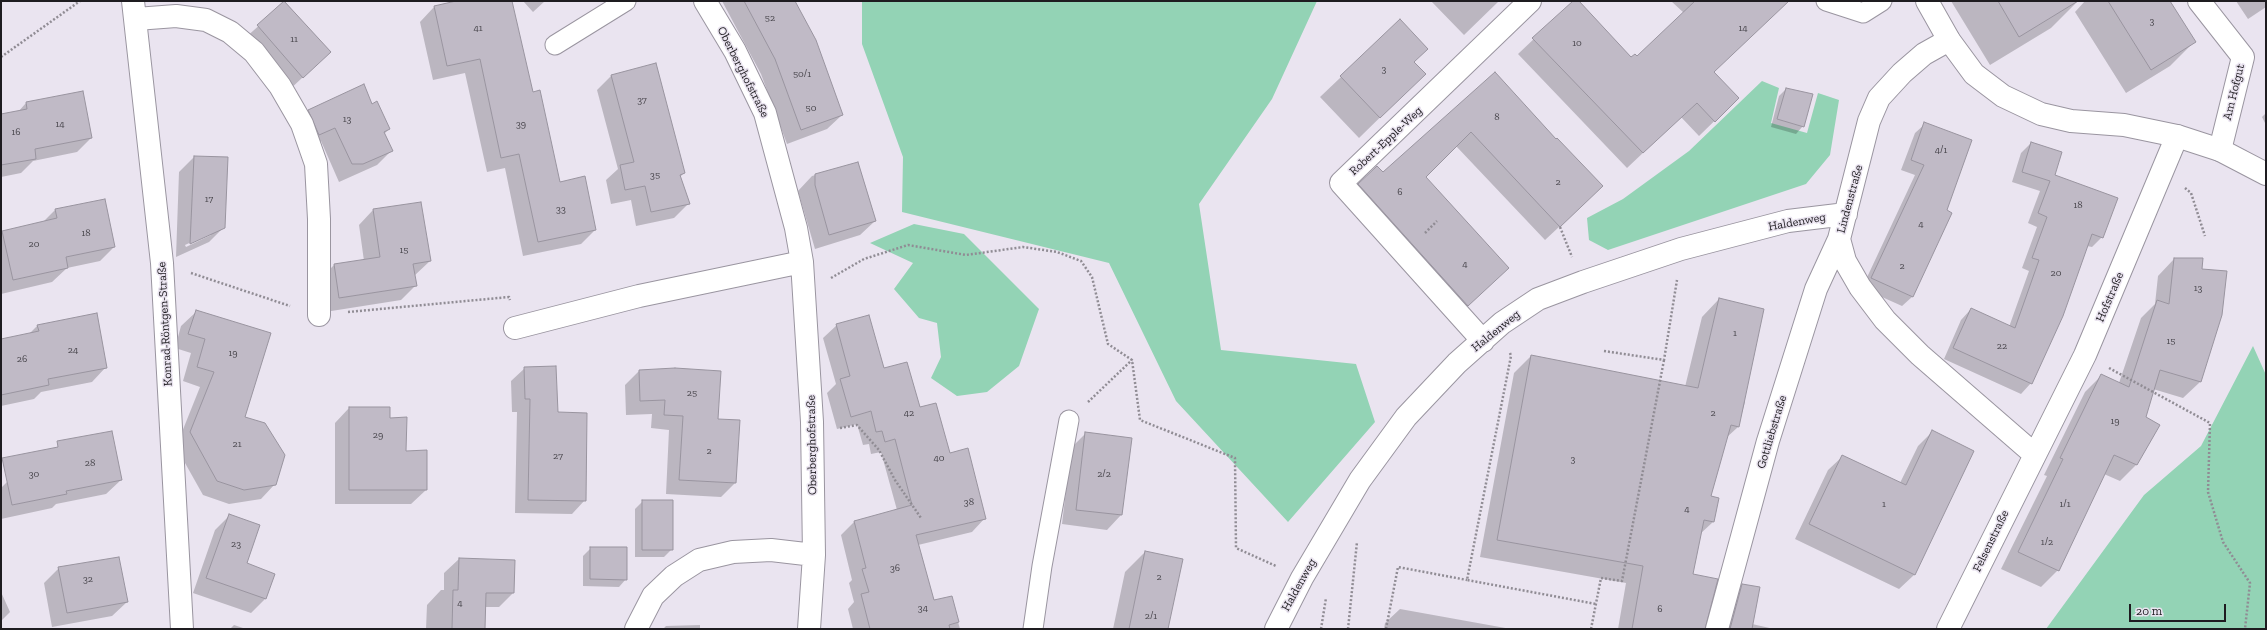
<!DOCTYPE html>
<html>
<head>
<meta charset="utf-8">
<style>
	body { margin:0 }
	#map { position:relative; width:2267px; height:630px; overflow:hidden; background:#eae4f0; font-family:"Zilla Slab",serif }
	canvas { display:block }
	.frame { position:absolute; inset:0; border:2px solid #1e1c20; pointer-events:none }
	.scale { position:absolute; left:2129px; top:604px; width:97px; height:18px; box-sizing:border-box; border:2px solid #1e1c20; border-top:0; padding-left:5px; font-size:12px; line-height:14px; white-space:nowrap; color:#1e1c20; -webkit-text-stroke:3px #eae4f0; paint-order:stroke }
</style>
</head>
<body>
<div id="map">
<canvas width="2267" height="630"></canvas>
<div class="frame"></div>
<div class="scale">20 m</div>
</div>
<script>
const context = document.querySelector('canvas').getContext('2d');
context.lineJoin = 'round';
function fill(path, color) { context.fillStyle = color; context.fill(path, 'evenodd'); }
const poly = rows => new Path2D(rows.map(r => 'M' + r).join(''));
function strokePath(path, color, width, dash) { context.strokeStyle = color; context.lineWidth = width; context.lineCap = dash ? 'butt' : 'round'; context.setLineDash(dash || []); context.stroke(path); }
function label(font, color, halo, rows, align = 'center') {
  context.font = font + ' "Zilla Slab",serif'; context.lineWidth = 3; context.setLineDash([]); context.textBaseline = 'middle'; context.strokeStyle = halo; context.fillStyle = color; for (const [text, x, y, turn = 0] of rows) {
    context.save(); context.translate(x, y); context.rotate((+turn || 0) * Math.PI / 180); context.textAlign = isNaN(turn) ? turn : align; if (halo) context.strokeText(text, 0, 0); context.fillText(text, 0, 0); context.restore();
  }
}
const green = poly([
	[862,1,1317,1,1272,99,1199,204,1221,350,1356,364,1375,422,1288,522,1176,401,1109,263,902,212,903,157,862,44],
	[1762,81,1779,88,1771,123,1807,133,1818,93,1839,100,1830,155,1806,184,1608,250,1589,240,1587,218,1623,199,1689,151],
	[914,224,964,234,1039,309,1019,366,987,392,957,396,931,378,941,357,937,323,919,318,894,289,913,263,870,243],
	[2253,346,2266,375,2266,629,2046,629,2144,495,2201,446]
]);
const shadow = poly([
	[461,1,511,1,532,93,559,183,595,230,581,244,523,256,505,168,487,172,465,73,433,80,420,22,434,7],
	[523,1,545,1,533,12],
	[722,1,794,1,842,115,827,129,787,144,761,74],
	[1431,1,1499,1,1464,35],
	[1574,1,1577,1,1631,59,1637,57,1684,13,1671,1,1768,1,1713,72,1738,98,1699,136,1681,117,1627,168,1518,54],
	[1951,1,2078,1,2051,28,1990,65],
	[2085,1,2169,1,2194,42,2170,66,2126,93,2075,12],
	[2236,1,2266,1,2266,7,2248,19],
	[285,2,330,52,288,91,243,40],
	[1400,21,1413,62,1404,94,1359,138,1320,97],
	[655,64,684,173,680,177,688,204,674,218,636,226,631,200,611,204,606,180,618,169,597,90,611,76],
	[1495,74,1588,200,1545,240,1456,146,1425,177,1508,268,1454,319,1345,198,1359,184,1383,174],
	[1786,89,1803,126,1796,134,1771,127,1779,96],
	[26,103,91,138,77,152,33,161,21,173,1,177,1,115,18,112],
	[372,105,389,129,384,134,391,151,377,165,339,182,321,141,304,149,294,125,309,110],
	[2266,113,2266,125,2262,117],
	[1925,124,1946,211,1951,213,1912,297,1902,306,1862,288,1915,175,1901,170,1915,133],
	[2031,143,2102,237,2092,247,2087,246,2031,383,2021,394,1944,359,1961,320,1971,309,2009,327,2029,271,2022,268,2037,227,2028,223,2040,191,2012,182,2021,153],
	[194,157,227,158,224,227,209,242,176,257,179,172],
	[211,233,211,235,186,247,185,245],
	[858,163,875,221,860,235,815,249,798,191,812,176],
	[55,210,114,247,100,261,67,268,52,282,1,294,1,233,42,223],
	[373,210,430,261,414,276,416,285,401,300,325,312,319,280,334,265,364,261,359,225],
	[2174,259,2200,382,2183,398,2153,389,2145,418,2137,464,2120,481,2104,474,2058,570,2041,587,2001,569,2047,476,2044,475,2085,392,2102,375,2119,383,2141,318,2155,304,2158,276],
	[1719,299,1742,401,1745,402,1738,427,1726,438,1710,497,1713,522,1700,534,1692,575,1704,629,1618,629,1626,583,1480,557,1514,373,1531,356,1685,387,1702,317],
	[196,312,275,484,261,499,229,504,203,495,176,447,200,387,183,381,191,353,175,348,181,326],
	[38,325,106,367,92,382,41,392,34,399,1,406,1,340,29,334],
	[837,325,883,369,919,408,949,455,985,518,972,532,918,545,934,602,951,597,960,629,853,629,848,609,854,602,849,583,852,580,841,535,854,522,897,510,881,452,871,454,869,444,863,445,857,424,837,429,827,393,836,384,823,338],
	[525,368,557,413,585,500,572,514,515,513,517,412,512,412,511,381],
	[639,371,717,420,739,421,735,483,721,497,666,494,669,430,651,428,652,414,626,415,625,385],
	[349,408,389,419,426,490,411,504,335,504,335,423],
	[1932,432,1973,451,1914,575,1899,589,1795,539,1828,470,1843,456,1900,483,1918,446],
	[1086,433,1130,439,1121,515,1107,530,1062,524,1071,448],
	[121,480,106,494,56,504,52,508,1,519,1,488,8,481],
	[643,501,672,549,664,557,635,557,635,509],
	[229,516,245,564,274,574,265,599,251,613,193,593,215,530],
	[591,548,626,579,619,587,583,586,583,556],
	[1145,552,1167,629,1113,629,1125,572],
	[459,559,513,593,499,607,485,607,484,629,426,629,427,605,441,590,444,590,444,573],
	[59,568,127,602,112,616,52,627,44,583],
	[1743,585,1752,624,1774,629,1718,629,1725,602],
	[1,592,10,612,1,621],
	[1400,609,1511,629,1384,629,1385,623],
	[234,625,246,629,230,629],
	[700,625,700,629,663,629,666,626]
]);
const building = poly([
	[284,1,331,52,303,78,257,25,284,1],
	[456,1,512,1,533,92,540,90,560,182,585,176,596,230,538,242,519,154,501,158,480,59,447,66,434,6,456,1],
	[744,1,795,1,816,40,843,115,801,130,775,59,744,1],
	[1573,1,1579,1,1631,57,1635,54,1637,56,1695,1,1789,1,1714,72,1739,98,1715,122,1697,103,1643,153,1532,38,1573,1],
	[1998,1,2078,1,2019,37,1998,1],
	[2108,1,2170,1,2196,42,2151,70,2108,1],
	[1400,19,1428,49,1414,62,1426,74,1380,118,1340,76,1400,19],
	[656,63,685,173,680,175,690,204,651,212,645,186,625,190,620,165,634,162,611,75,656,63],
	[1495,72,1556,139,1557,138,1603,186,1560,227,1471,132,1426,177,1509,268,1468,306,1358,184,1377,166,1383,172,1495,72],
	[364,84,372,104,377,101,390,129,384,132,393,151,363,164,352,164,335,128,319,135,308,110,364,84],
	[1786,88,1813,94,1804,127,1777,119,1786,88],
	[83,91,92,138,35,149,36,159,1,165,1,114,27,109,26,102,83,91],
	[1924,122,1972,140,1947,210,1952,213,1913,297,1871,278,1924,165,1911,160,1924,122],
	[2031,142,2062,152,2055,175,2118,198,2103,238,2092,234,2063,316,2032,384,1953,348,1971,308,2015,328,2039,260,2032,258,2047,217,2038,213,2050,181,2022,172,2031,142],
	[194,156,228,157,225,228,190,244,194,156],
	[858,162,876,221,829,235,815,185,815,174,858,162],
	[105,199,115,247,66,257,68,268,13,280,2,231,57,218,55,209,105,199],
	[421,202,431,261,413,264,417,286,339,298,334,264,380,257,373,209,421,202],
	[2174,258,2203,258,2202,269,2227,271,2222,315,2201,382,2160,370,2146,417,2160,425,2137,465,2114,455,2059,571,2018,552,2063,459,2060,458,2101,374,2129,387,2157,300,2169,304,2174,258],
	[1719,298,1764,309,1739,427,1731,425,1711,496,1719,498,1714,522,1704,520,1693,574,1718,579,1705,629,1632,629,1643,566,1497,540,1531,355,1698,388,1719,298],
	[196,310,271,333,245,417,265,423,285,455,276,485,244,490,217,481,190,432,214,372,197,367,205,339,188,334,196,310],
	[97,313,107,368,48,379,49,385,1,395,1,339,39,331,37,325,97,313],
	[869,315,884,368,907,362,920,407,936,403,950,453,968,448,986,519,916,535,934,600,952,596,959,622,949,625,950,629,870,629,861,594,869,592,862,569,866,568,854,521,912,505,895,439,885,442,882,431,876,432,871,411,851,417,840,379,850,376,836,324,869,315],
	[556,366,558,412,587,413,586,501,528,500,530,399,525,399,524,367,556,366],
	[675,368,721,371,718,419,740,420,736,483,679,480,683,416,664,415,665,400,640,401,639,370,675,368],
	[349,407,390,407,390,418,407,417,406,451,427,450,427,490,349,490,349,407],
	[1932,430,1974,451,1915,575,1809,524,1842,455,1906,485,1932,430],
	[112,431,122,480,66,491,67,494,12,505,2,458,58,447,57,441,112,431],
	[1085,432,1132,438,1122,515,1076,510,1085,432],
	[642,500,673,500,673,550,642,550,642,500],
	[229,514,260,525,247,563,275,574,266,599,206,578,229,514],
	[590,547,627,547,627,580,590,579,590,547],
	[1145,551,1183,559,1168,629,1129,629,1145,551],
	[119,557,128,602,67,613,58,567,119,557],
	[459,558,515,560,514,593,486,593,485,629,452,629,453,590,458,590,459,558],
	[1742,584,1760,587,1752,629,1730,629,1742,584]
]);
const path = poly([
	[1,57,80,1],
	[2185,188,2191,193,2205,236],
	[1560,227,1572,257],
	[1425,233,1437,221],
	[191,273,290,306],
	[831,278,864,259,908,245,966,255,1023,247,1057,252,1081,261,1092,277,1108,344,1132,360,1140,420,1235,458,1236,548,1276,566],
	[348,312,509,297,510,300],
	[1604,351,1664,360,1677,280],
	[1510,353,1511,356,1467,580,1596,604],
	[2109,368,2210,423,2208,492,2223,542,2250,583,2245,629],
	[1088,402,1132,360],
	[840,428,857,425,879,450,895,480,921,518],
	[1321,629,1326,598],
	[1348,629,1357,542],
	[1386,629,1398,567,1467,580],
	[1591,629,1601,578,1622,581,1664,360]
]);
const lane = poly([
	[1826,1,1863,13,1882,1],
	[555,45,626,1],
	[1033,629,1042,566,1069,420]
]);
const street = poly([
	[133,1,162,263,182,629],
	[705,1,735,51,765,113,796,228,802,262,812,422,814,555,809,629],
	[2199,1,2243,57,2220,150],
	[136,19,176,16,206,20,230,32,254,52,280,86,302,124,316,164,319,219,319,315],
	[1839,239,1845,261,1860,287,1885,320,1920,355,2034,454],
	[515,328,639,296,802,262],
	[1483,341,1341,183,1530,1],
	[636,629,653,596,674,576,699,560,733,552,771,550,814,555],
	[1276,629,1302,578,1360,480,1406,417,1457,363,1502,323,1538,299,1583,282,1681,249,1788,221,1846,214],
	[1717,629,1768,441,1816,289,1839,239,1869,121,1879,98,1902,73,1924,54,1949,40],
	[1948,629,2085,355,2177,136]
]);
const secondary = poly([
	[1927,1,1949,40,1974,74,2003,96,2041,114,2071,121,2124,125,2177,136,2220,150,2266,174]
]);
const numberNames = [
	["52",770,18],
	["3",2152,21],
	["41",478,28],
	["14",1743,28],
	["11",294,39],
	["10",1577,43],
	["3",1384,69],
	["50/1",802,74],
	["37",642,100],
	["50",811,108],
	["8",1497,117],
	["13",347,119],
	["14",60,124],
	["39",521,124],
	["16",16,132],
	["4/1",1941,150],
	["35",655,175],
	["2",1558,182],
	["6",1400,192],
	["17",209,199],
	["18",2078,205],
	["33",561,209],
	["4",1921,224],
	["18",86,233],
	["20",34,244],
	["15",404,250],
	["4",1465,264],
	["2",1902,266],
	["20",2056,273],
	["13",2198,288],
	["1",1735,333],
	["15",2171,341],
	["22",2002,346],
	["24",73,350],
	["19",233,353],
	["26",22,359],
	["25",692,393],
	["42",909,413],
	["2",1713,413],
	["19",2115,421],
	["29",378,435],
	["21",237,444],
	["2",709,451],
	["27",558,456],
	["40",939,458],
	["3",1573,459],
	["28",90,463],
	["30",34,474],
	["2/2",1104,474],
	["38",969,502],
	["1",1884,504],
	["1/1",2065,504],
	["4",1687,509],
	["1/2",2047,542],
	["23",236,544],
	["36",895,568],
	["2",1159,577],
	["32",88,579],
	["4",460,603],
	["34",923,608],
	["6",1660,609],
	["2/1",1151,616]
];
const streetNames = [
	["Oberberghofstraße",743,72,63],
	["Am Hofgut",2234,92,-76],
	["Robert-Epple-Weg",1386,141,-43],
	["Lindenstraße",1850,199,-75],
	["Haldenweg",1797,222,-10],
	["Hofstraße",2110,297,-67],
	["Konrad-Röntgen-Straße",165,324,-93],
	["Haldenweg",1496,331,-39],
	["Gottliebstraße",1772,432,-73],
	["Oberberghofstraße",812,445,-91],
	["Felsenstraße",1991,541,-64],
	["Haldenweg",1299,585,-61]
];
fill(green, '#93d3b5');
fill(shadow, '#0003');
fill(building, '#c0bac6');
strokePath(building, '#99949f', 1);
strokePath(lane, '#9a95a0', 21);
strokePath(street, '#9a95a0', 24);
strokePath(secondary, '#9a95a0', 24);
strokePath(path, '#908c94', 2.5, [2, 2]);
strokePath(lane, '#fff', 19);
strokePath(street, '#fff', 22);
strokePath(secondary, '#fff', 22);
label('10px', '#46444a', null, numberNames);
label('12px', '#1e1c20', '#eae4f0', streetNames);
</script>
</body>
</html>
